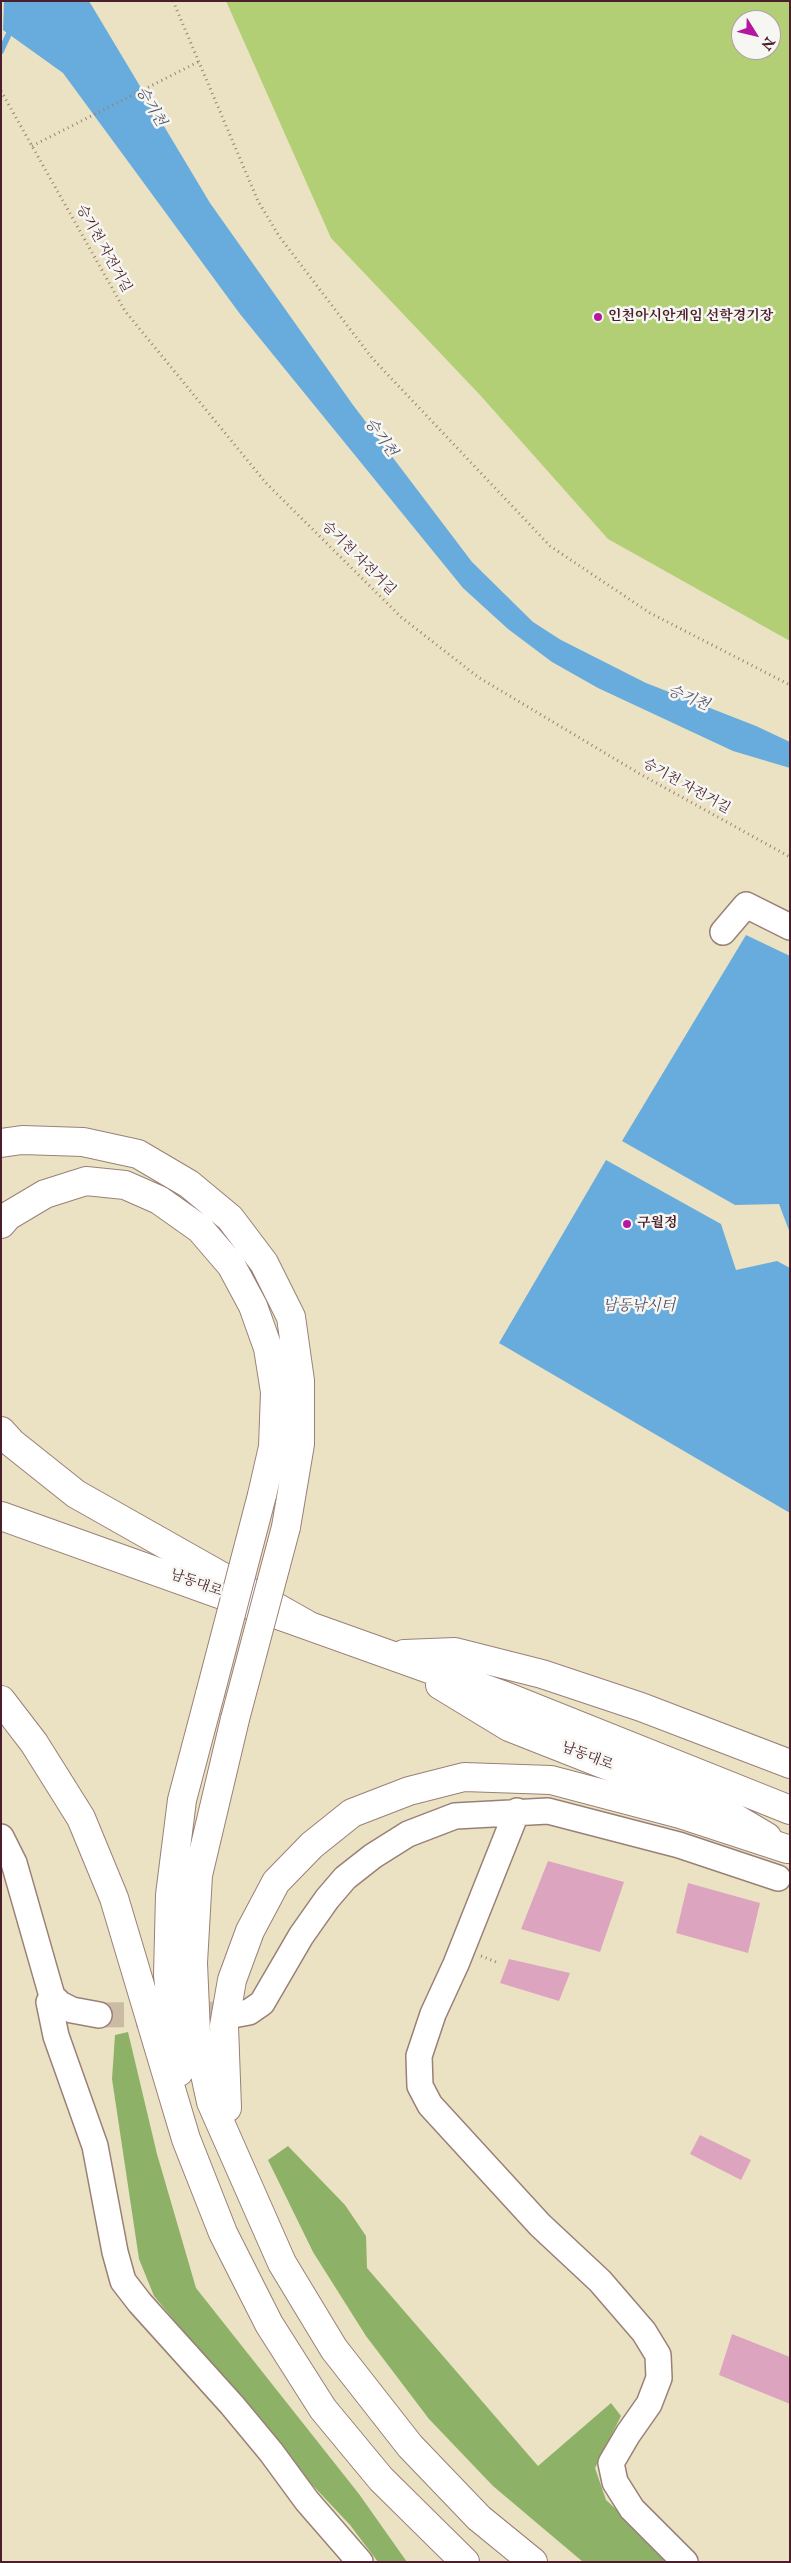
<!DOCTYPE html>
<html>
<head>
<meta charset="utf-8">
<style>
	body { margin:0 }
	#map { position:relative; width:791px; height:2563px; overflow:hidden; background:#ebe2c3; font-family:"IM FELL English",serif }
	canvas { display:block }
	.frame { position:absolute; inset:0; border:2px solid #4a1f2b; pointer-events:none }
	.north { position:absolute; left:731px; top:10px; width:50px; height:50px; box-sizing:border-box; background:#f6f6f2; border:1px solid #b1a0a2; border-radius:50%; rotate:126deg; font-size:14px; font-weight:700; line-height:20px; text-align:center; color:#4a1f2b }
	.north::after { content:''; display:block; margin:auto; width:18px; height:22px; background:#b5179e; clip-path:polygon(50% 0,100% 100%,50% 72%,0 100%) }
</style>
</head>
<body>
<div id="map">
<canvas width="791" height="2563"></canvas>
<div class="frame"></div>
<div class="north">N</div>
</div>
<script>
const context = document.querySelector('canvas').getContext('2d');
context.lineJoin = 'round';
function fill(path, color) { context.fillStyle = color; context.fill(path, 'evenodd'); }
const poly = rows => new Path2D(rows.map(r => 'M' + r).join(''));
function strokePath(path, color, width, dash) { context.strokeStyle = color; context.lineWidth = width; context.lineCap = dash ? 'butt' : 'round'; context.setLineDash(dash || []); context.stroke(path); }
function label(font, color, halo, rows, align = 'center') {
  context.font = font + ' "IM FELL English","Noto Serif KR",serif'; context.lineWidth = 5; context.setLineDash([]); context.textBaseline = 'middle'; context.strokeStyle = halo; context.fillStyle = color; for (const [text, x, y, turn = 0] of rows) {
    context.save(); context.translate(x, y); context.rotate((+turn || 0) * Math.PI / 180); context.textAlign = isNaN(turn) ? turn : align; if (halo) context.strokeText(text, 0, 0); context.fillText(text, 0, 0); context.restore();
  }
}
const green = poly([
	[226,1,790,1,790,641,608,539,480,395,331,238],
	[741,20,771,20,771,50,741,50]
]);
const forest = poly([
	[128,2032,157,2154,196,2288,359,2494,407,2562,378,2562,350,2525,303,2475,154,2296,139,2259,112,2079,115,2035],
	[288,2146,345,2205,366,2236,367,2268,538,2466,611,2403,621,2416,595,2468,606,2500,674,2562,583,2562,493,2486,429,2419,366,2336,313,2252,268,2160]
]);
const water = poly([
	[4,1,89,1,210,203,353,405,472,562,533,622,561,640,646,683,756,726,790,742,790,768,733,751,598,688,552,662,508,629,463,588,240,314,63,73,3,30],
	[746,935,790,956,790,1233,779,1204,735,1205,622,1141],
	[606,1160,721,1224,736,1270,777,1261,790,1268,790,1513,499,1343]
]);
const stream = poly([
	[1,51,12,27]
]);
const building = poly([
	[548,1861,624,1882,600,1952,521,1929],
	[688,1883,760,1903,748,1953,676,1933],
	[509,1959,570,1973,559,2001,500,1983],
	[700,2135,751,2160,741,2180,690,2154],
	[732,2334,790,2357,790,2404,719,2375]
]);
const minorTunnel = poly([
	[99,2015,238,2014]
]);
const path = poly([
	[173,1,258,201,279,236,372,358,550,546,650,613,790,685],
	[1,91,125,311,266,483,401,617,478,677,640,774,790,857],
	[32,146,200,61],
	[481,1956,496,1962]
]);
const minor = poly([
	[723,932,746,905,790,927],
	[517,1811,456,1964,433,2014,419,2056,420,2086,430,2105,540,2225,600,2281,644,2332,658,2355,659,2378,649,2404,628,2434,611,2463,615,2482,632,2509,685,2562],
	[1,1837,14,1863,52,1996,60,2004,72,2010,99,2015],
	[52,1996,49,2002,56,2036,95,2146,115,2252,123,2281,140,2303,232,2405,271,2452,307,2501,360,2562],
	[238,2014,249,2012,262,2003,301,1936,327,1899,345,1878,373,1856,408,1834,455,1816,548,1811,679,1845,778,1878]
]);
const major = poly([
	[1,1516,505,1696,790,1810],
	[404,1654,455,1652,542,1674,641,1707,790,1764],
	[440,1685,509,1727,725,1812,767,1837]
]);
const highway = poly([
	[1,1143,22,1140,83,1142,138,1154,189,1184,230,1218,264,1263,291,1317,300,1381,300,1444,286,1527],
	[1,1224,8,1216,45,1194,86,1181,125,1185,159,1200,200,1229,231,1265,253,1306,268,1348,275,1392,273,1447,262,1495],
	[1,1431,12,1443,76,1494,306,1624],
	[1,1700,34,1743,81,1818,114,1898,186,2139,223,2233,269,2324,323,2409,381,2479,465,2562],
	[235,1719,198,1875,193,1963,196,2032,211,2102,282,2263,334,2349,410,2446,479,2518,533,2562],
	[179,2072,168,1975,170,1895,182,1800,210,1694],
	[227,2108,224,2026,232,1980,250,1931,276,1882,312,1845,352,1813,409,1791,464,1777,551,1780,680,1814,787,1849]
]);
const highwayBridge = poly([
	[210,1694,262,1495],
	[235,1719,286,1527]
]);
const markers = [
	[598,317,5,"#b5179e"],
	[627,1224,5,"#b5179e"]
];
const streetNames = [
	["승기천 자전거길",103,249,61],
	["승기천 자전거길",358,559,45],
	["승기천 자전거길",686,787,29],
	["남동대로",196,1584,20],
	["남동대로",587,1757,21]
];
const poiNames = [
	["인천아시안게임 선학경기장",608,317],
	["구월정",637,1224]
];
const waterNames = [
	["승기천",150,107,59],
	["승기천",380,438,54],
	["승기천",688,699,22],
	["남동낚시터",639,1307]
];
fill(green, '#b2cf76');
fill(forest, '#8db267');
fill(water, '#68acdd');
strokePath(stream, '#68acdd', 6);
fill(building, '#dda4c0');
strokePath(minorTunnel, '#cbbba5', 25, [25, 12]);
strokePath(minor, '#9a8077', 28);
strokePath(major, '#9a8077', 30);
strokePath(highway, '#9a8077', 30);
strokePath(path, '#9a8077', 3, [1, 4]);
strokePath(minor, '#fff', 25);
strokePath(major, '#fff', 28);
strokePath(highway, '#fff', 28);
strokePath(highwayBridge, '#9a8077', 30, []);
strokePath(highwayBridge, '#fff', 28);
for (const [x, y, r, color] of markers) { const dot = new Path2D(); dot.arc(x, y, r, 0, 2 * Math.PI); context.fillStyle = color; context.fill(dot); strokePath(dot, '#f6f6f2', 2); }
label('14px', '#4a1f2b', '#f6f6f2', streetNames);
label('bold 14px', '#4a1f2b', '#f6f6f2', poiNames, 'left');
label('italic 15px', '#545069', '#f6f6f2', waterNames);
</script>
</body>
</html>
